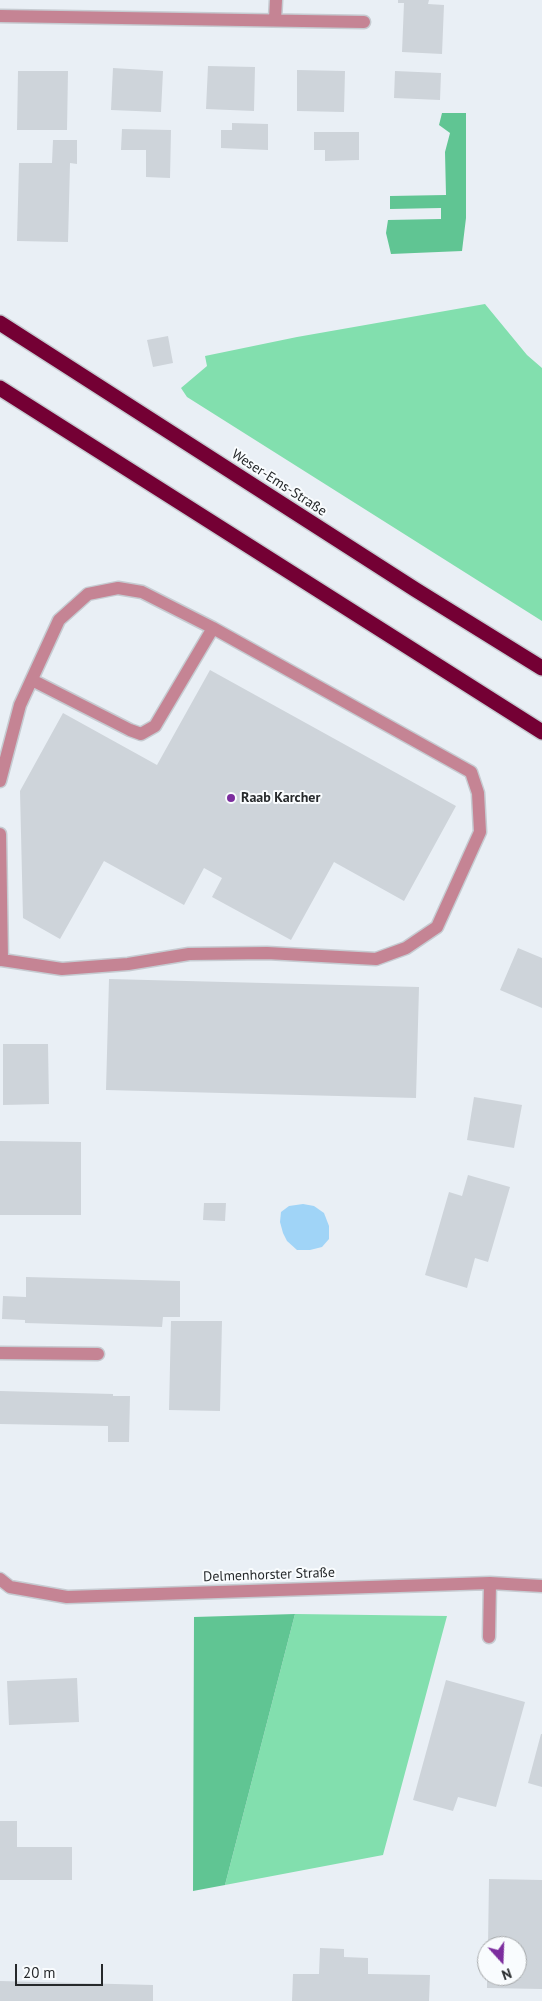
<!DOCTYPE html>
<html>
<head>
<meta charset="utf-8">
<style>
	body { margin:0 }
	#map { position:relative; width:542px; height:2001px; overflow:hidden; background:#e9eff5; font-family:"PT Sans",sans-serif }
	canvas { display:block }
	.north { position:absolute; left:477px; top:1936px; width:50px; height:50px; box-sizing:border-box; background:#f9fcfe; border:1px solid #a5a8aa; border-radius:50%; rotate:160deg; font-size:14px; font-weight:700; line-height:20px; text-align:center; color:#26292b }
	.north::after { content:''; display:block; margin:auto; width:18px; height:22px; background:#7c2d9e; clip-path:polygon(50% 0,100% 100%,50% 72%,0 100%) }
	.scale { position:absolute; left:15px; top:1964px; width:88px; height:22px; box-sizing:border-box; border:2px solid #26292b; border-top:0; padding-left:6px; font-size:15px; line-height:18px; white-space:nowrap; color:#26292b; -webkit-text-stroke:4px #f9fcfe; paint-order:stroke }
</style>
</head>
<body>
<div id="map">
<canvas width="542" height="2001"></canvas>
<div class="north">N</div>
<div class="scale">20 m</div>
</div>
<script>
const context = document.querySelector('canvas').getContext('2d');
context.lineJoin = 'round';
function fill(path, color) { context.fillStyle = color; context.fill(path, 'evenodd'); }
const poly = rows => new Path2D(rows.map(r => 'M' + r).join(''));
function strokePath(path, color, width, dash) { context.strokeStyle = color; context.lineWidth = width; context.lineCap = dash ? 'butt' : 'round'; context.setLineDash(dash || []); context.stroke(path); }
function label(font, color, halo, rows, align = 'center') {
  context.font = font + ' "PT Sans",sans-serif'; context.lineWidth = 4; context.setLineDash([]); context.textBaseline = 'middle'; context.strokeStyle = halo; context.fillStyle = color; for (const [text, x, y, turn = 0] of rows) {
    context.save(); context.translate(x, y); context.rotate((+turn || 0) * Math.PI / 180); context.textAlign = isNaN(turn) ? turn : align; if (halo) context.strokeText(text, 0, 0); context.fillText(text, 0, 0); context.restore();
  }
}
const green = poly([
	[485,304,527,355,542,368,542,621,187,397,181,388,207,366,205,356,297,337],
	[295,1614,447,1616,383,1855,225,1885]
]);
const forest = poly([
	[442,113,466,113,466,218,462,251,391,254,386,233,388,220,441,219,441,208,390,209,390,196,446,195,445,152,450,133,439,125],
	[295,1614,225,1885,193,1891,194,1617]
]);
const water = poly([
	[303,1204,314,1206,324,1213,329,1226,329,1239,322,1247,310,1250,297,1250,287,1241,283,1233,280,1222,281,1212,289,1206]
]);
const building = poly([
	[398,0,429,0,428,4,444,5,442,54,402,52,404,3,398,3],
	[208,66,255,67,254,111,206,109],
	[113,68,163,71,161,112,111,110],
	[297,70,345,71,344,112,297,111],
	[18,71,68,71,67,130,17,130],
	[395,71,441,73,440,100,394,98],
	[232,123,268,124,268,150,221,148,221,130,232,130],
	[122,129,171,130,170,178,146,177,146,150,121,150],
	[314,132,359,132,359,160,325,161,325,150,314,150],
	[53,140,77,140,77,164,70,163,68,242,17,241,19,163,52,163],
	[168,336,173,363,153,367,147,340],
	[210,670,456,806,404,901,334,862,291,940,212,897,222,878,204,868,184,905,104,861,60,939,23,918,20,791,63,713,157,765],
	[518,948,542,958,542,1008,500,990],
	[109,979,419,987,416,1098,106,1090],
	[3,1044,48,1044,49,1104,3,1105],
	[474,1097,522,1105,514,1148,467,1140],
	[0,1141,81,1142,81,1215,0,1215],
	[468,1175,510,1187,488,1262,475,1258,467,1288,425,1275,449,1192,462,1196],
	[204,1203,226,1203,225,1221,203,1220],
	[26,1277,180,1281,180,1317,163,1317,162,1327,25,1323,25,1320,2,1319,3,1296,26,1297],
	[171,1321,222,1321,220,1411,169,1410],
	[0,1391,113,1394,113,1396,130,1396,129,1442,108,1442,108,1426,0,1424],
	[77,1678,79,1722,9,1725,7,1681],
	[446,1680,525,1702,496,1807,458,1797,453,1811,413,1800],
	[541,1734,542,1734,542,1787,528,1783],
	[0,1821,17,1821,17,1847,72,1847,72,1880,0,1880],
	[489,1879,542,1880,542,1989,487,1988,487,1976,517,1976,517,1946,488,1946],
	[320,1948,344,1949,344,1957,368,1958,368,1974,430,1975,429,2001,292,2001,293,1974,319,1974],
	[0,1981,153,1985,153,2001,0,2001]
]);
const minor = poly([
	[0,16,364,22],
	[275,20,276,0],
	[32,680,130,730,141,734,155,726,213,628],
	[0,781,20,705,59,620,88,594,118,588,142,592,213,628,471,772,478,793,480,832,437,927,406,948,376,959,267,953,189,954,128,964,62,969,2,960],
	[0,834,2,960,0,960],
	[0,1353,98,1354],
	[0,1579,10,1587,67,1597,490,1583,542,1586],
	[489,1637,490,1583]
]);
const highway = poly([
	[0,323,416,590,542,668],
	[0,388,542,732]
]);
const markers = [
	[231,798,5,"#7c2d9e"]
];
const streetNames = [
	["Weser-Ems-Straße",279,483,33],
	["Delmenhorster Straße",269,1575,-2]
];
const poiNames = [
	["Raab Karcher",241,798]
];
fill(green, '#82dfae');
fill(forest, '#60c593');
fill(water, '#a0d4f7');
fill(building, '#ced4da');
strokePath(minor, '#c6cbd1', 15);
strokePath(highway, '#c6cbd1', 18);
strokePath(minor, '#c58494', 12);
strokePath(highway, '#740034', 15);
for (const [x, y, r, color] of markers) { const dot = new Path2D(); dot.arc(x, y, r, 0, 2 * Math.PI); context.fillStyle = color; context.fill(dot); strokePath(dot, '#f9fcfe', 2); }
label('14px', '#26292b', '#f9fcfe', streetNames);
label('bold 14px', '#26292b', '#f9fcfe', poiNames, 'left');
</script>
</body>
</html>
